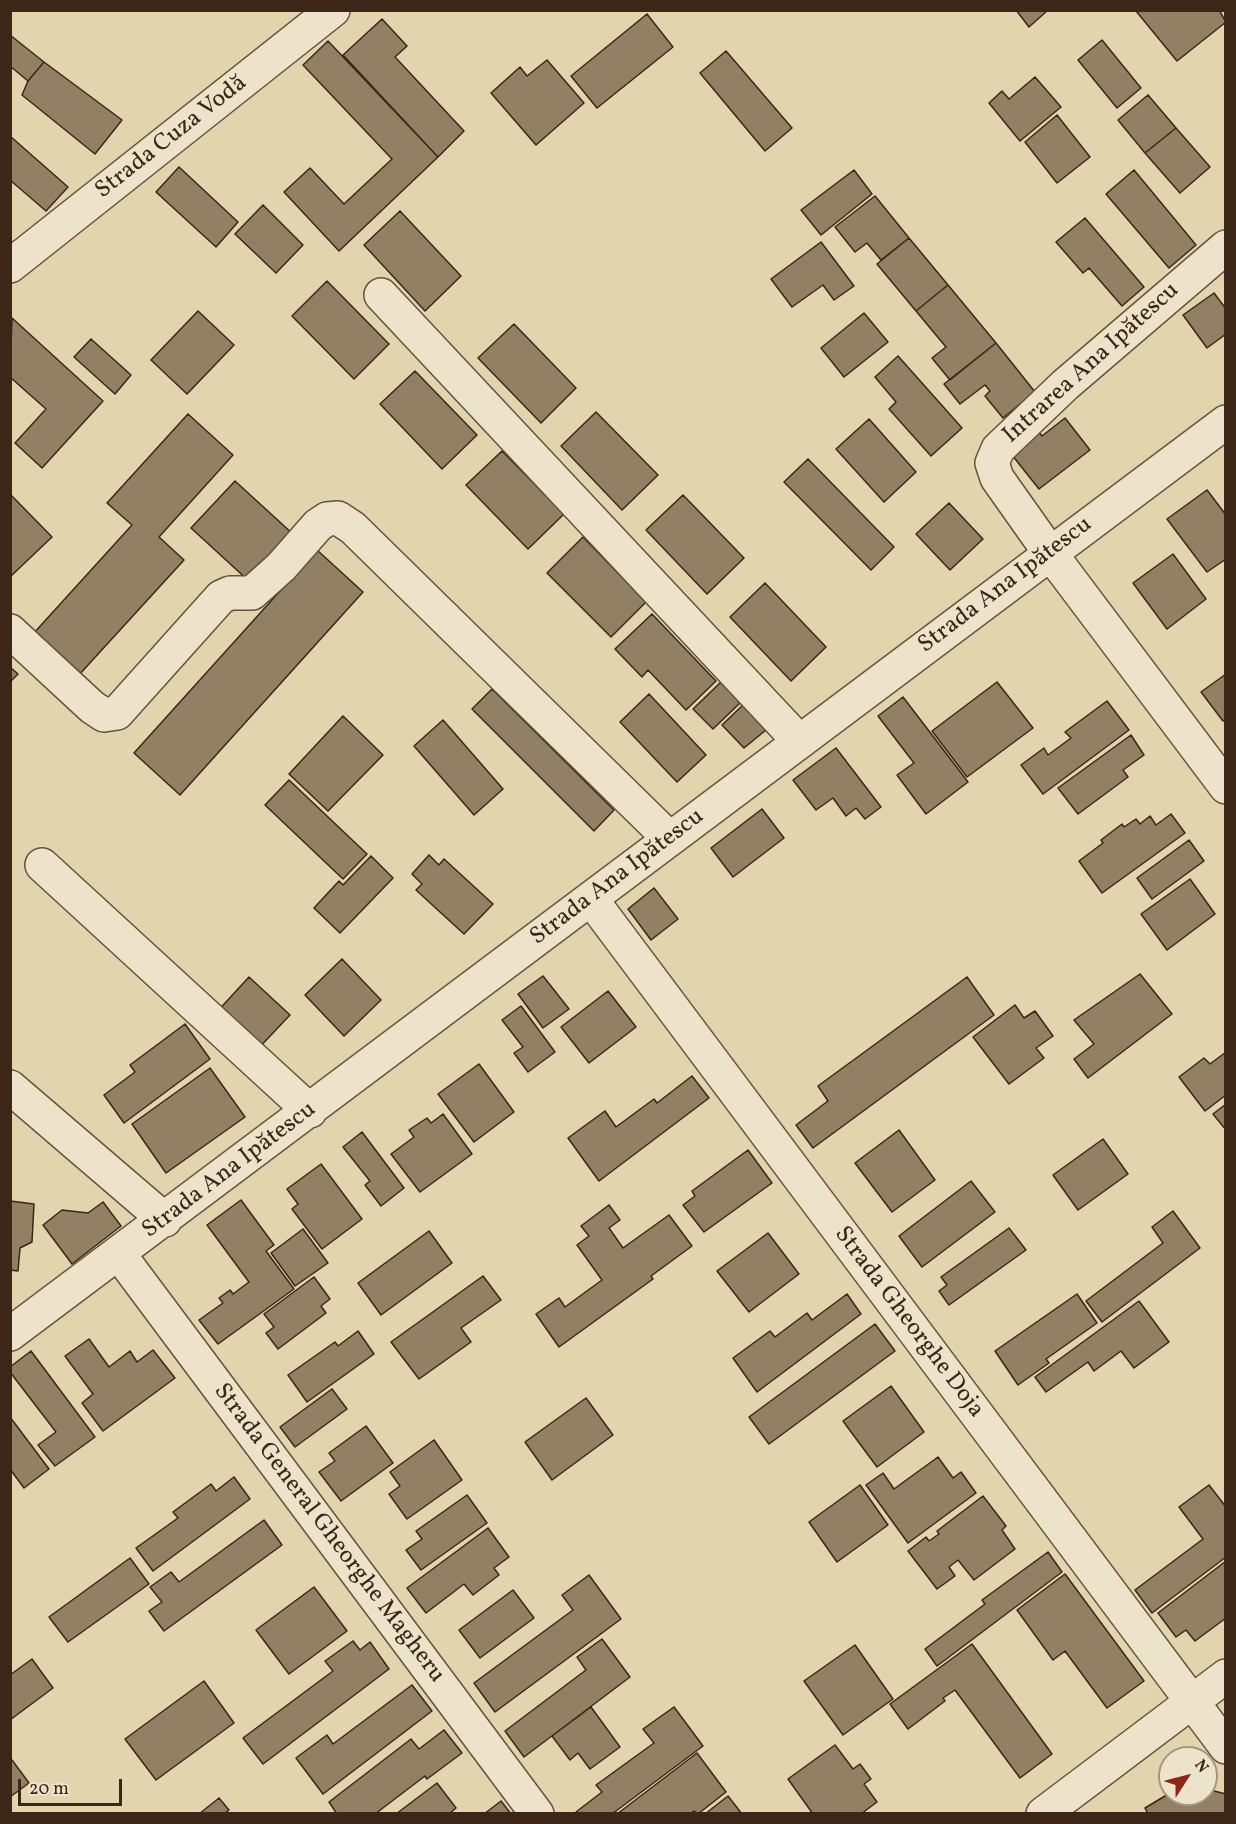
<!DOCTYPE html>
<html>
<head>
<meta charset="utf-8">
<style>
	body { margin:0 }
	#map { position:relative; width:1236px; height:1824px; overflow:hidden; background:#e2d4ad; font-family:Vollkorn,serif }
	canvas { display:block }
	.frame { position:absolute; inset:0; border:12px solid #3b2617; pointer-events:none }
	.north { position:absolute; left:1158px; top:1746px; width:60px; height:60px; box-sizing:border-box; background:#ece3ca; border:2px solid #a59782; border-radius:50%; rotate:54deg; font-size:16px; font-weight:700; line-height:24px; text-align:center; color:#3b2617 }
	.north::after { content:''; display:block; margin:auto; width:21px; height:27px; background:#8f2418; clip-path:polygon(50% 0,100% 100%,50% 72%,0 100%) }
	.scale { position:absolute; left:18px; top:1779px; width:104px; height:27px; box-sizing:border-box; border:3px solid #3b2617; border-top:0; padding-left:8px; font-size:18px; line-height:21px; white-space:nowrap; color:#3b2617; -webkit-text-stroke:4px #ece3ca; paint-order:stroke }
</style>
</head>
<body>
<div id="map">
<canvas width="1236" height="1824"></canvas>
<div class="frame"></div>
<div class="north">N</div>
<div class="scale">20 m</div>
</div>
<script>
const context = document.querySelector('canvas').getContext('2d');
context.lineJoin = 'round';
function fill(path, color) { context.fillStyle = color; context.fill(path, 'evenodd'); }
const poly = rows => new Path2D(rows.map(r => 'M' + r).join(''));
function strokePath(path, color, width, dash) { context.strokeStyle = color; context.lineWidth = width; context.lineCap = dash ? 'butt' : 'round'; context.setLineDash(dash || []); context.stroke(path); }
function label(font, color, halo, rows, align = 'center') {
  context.font = font + ' Vollkorn,serif'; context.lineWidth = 4.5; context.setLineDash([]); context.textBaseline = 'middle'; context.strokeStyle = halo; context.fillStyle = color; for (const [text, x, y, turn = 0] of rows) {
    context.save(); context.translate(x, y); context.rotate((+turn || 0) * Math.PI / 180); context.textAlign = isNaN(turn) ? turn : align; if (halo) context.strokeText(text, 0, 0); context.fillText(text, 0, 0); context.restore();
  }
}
const building = poly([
	[1016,10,1048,10,1029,27,1016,10],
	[1219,10,1226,22,1177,61,1136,11,1219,10],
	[647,14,673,47,597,108,571,76,647,14],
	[382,19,407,46,395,57,464,131,438,157,343,55,382,19],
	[10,35,44,62,28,81,10,66,10,35],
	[1102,40,1141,88,1117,108,1078,60,1102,40],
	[328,41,438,157,339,251,284,192,310,168,344,204,392,159,303,65,328,41],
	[726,51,792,128,765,151,700,73,726,51],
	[547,60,584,103,536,145,491,93,520,67,527,76,547,60],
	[44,62,122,120,95,154,22,95,28,81,44,62],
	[1035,77,1061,107,1020,141,989,103,1002,91,1009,99,1035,77],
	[1148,95,1176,128,1145,153,1118,120,1148,95],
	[1057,115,1090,157,1057,183,1025,142,1057,115],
	[1176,128,1210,167,1180,193,1145,153,1176,128],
	[10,136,68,187,46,211,10,180,10,136],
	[179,167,238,222,216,247,156,192,179,167],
	[854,170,872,194,821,235,801,210,854,170],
	[1134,170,1196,245,1169,268,1106,194,1134,170],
	[875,196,909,238,881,260,867,243,855,252,835,227,875,196],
	[263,205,303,245,276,273,235,234,263,205],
	[400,211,461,276,425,311,364,245,400,211],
	[1085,218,1144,287,1122,306,1089,268,1083,273,1056,242,1085,218],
	[909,238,948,285,916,311,877,264,909,238],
	[821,242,854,286,834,300,823,285,792,307,771,279,821,242],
	[327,281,389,344,354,379,292,316,327,281],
	[948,285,996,343,950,380,932,358,946,347,916,311,948,285],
	[1214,293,1226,309,1226,334,1207,348,1183,315,1214,293],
	[198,311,234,345,187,394,151,360,198,311],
	[864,313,888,342,844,377,821,348,864,313],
	[12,318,103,401,42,468,15,443,46,409,10,377,12,318],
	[514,324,576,388,541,423,478,358,514,324],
	[91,339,131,375,115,394,74,357,91,339],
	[996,343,1035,392,1003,418,985,396,990,391,985,385,960,404,944,384,996,343],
	[898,356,962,428,931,456,889,409,896,402,875,377,898,356],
	[415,371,477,435,442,469,380,404,415,371],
	[596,412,658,475,622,510,561,446,596,412],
	[188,414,233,455,159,537,184,560,78,676,33,634,132,525,107,503,188,414],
	[1065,418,1090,450,1039,489,1008,450,1036,428,1042,436,1065,418],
	[869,419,916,472,884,502,836,449,869,419],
	[502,451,564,514,528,549,466,485,502,451],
	[808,459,894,547,871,570,784,482,808,459],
	[235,481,294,535,251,583,191,528,235,481],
	[1207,490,1226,515,1226,559,1207,572,1167,519,1207,490],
	[10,494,52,537,10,577,10,494],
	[683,495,744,558,707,594,646,530,683,495],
	[949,503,983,539,950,570,916,534,949,503],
	[583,537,646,602,611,637,547,573,583,537],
	[317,550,363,592,180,795,134,753,317,550],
	[1173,554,1206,599,1167,629,1133,583,1173,554],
	[765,583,826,647,791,681,730,617,765,583],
	[652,614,716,681,686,710,648,670,642,677,615,649,652,614],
	[10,667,18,674,10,682,10,667],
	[1226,674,1226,719,1223,721,1201,692,1226,674],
	[721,682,741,702,713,729,693,709,721,682],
	[997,682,1033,728,967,777,932,731,997,682],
	[492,689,614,810,594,831,472,709,492,689],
	[649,694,706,755,677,782,620,722,649,694],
	[903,697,968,782,926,814,897,775,914,763,878,716,903,697],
	[1107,701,1129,730,1043,794,1021,765,1044,748,1048,755,1071,738,1065,732,1107,701],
	[743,705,766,730,744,748,722,725,743,705],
	[343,716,383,755,328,811,289,774,343,716],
	[443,720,503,789,474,815,414,746,443,720],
	[1131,735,1144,755,1123,770,1128,777,1078,814,1058,788,1131,735],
	[836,748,881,807,865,819,856,808,846,816,833,798,816,810,793,780,836,748],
	[289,780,367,854,343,879,265,805,289,780],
	[762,809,784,838,733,877,711,848,762,809],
	[1171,814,1185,833,1102,893,1079,861,1103,843,1101,840,1122,824,1124,827,1136,819,1140,824,1150,816,1156,825,1171,814],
	[1189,840,1204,861,1152,899,1137,878,1189,840],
	[429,855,439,865,444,859,493,904,464,934,416,890,422,884,412,874,429,855],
	[371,856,393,878,340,933,314,908,339,881,343,885,371,856],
	[1190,879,1215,914,1167,950,1141,914,1190,879],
	[654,888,678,919,651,940,628,909,654,888],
	[342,959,381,1000,344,1036,305,995,342,959],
	[1140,974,1172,1014,1088,1078,1074,1059,1094,1044,1074,1020,1140,974],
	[543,976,569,1009,543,1028,518,994,543,976],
	[249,977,290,1015,255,1052,214,1015,249,977],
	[967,977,994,1015,813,1148,796,1125,828,1101,818,1086,967,977],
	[608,991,636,1027,589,1063,561,1027,608,991],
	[1015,1005,1024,1018,1035,1011,1053,1036,1036,1048,1044,1058,1009,1084,973,1037,1015,1005],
	[521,1006,555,1052,528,1072,514,1053,523,1047,502,1020,521,1006],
	[185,1024,210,1059,124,1123,104,1095,135,1072,130,1065,185,1024],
	[1226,1052,1226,1095,1205,1111,1179,1077,1204,1058,1210,1064,1226,1052],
	[479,1064,514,1112,474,1142,438,1094,479,1064],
	[210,1068,245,1117,166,1173,132,1124,210,1068],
	[692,1076,709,1098,599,1181,568,1138,605,1111,616,1127,654,1099,657,1103,692,1076],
	[1226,1104,1226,1130,1213,1114,1226,1104],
	[443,1114,472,1154,420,1192,391,1154,414,1137,409,1130,427,1118,431,1123,443,1114],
	[899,1130,935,1180,892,1212,855,1163,899,1130],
	[362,1132,404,1188,381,1206,365,1185,370,1181,343,1147,362,1132],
	[1103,1139,1128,1174,1078,1210,1053,1175,1103,1139],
	[748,1150,772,1183,704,1232,683,1205,695,1196,692,1191,748,1150],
	[321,1164,362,1219,322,1249,292,1209,298,1204,287,1189,321,1164],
	[971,1181,995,1212,922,1267,899,1236,971,1181],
	[241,1200,274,1245,266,1251,294,1289,218,1344,199,1320,223,1303,219,1298,230,1290,233,1294,249,1282,207,1225,241,1200],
	[10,1201,34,1204,32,1242,20,1248,18,1271,10,1270,10,1201],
	[103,1202,121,1226,72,1264,43,1225,62,1210,88,1213,103,1202],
	[609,1205,620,1220,609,1228,623,1248,669,1215,692,1246,651,1276,653,1279,559,1347,536,1314,559,1298,565,1307,602,1280,577,1245,589,1236,581,1226,609,1205],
	[1173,1211,1200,1248,1102,1322,1086,1301,1163,1243,1152,1227,1173,1211],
	[1009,1228,1026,1250,949,1305,939,1291,947,1285,941,1277,1009,1228],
	[303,1229,328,1263,295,1286,271,1253,303,1229],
	[429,1231,452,1263,381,1315,358,1283,429,1231],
	[768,1233,799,1274,749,1312,717,1271,768,1233],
	[483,1276,501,1300,461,1328,471,1342,419,1379,391,1342,483,1276],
	[314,1277,330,1299,321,1306,326,1313,278,1349,266,1333,274,1327,264,1314,314,1277],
	[847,1294,861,1314,757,1392,733,1358,770,1331,775,1337,807,1313,812,1320,847,1294],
	[1077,1294,1097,1323,1046,1359,1049,1363,1018,1385,995,1351,1077,1294],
	[1139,1301,1169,1342,1134,1368,1121,1351,1094,1371,1088,1362,1046,1392,1035,1377,1139,1301],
	[875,1324,895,1351,769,1444,749,1417,875,1324],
	[358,1331,374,1354,307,1402,288,1375,335,1342,338,1346,358,1331],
	[89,1339,109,1367,130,1351,137,1362,153,1350,175,1378,103,1431,82,1403,93,1394,65,1356,89,1339],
	[31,1351,95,1437,55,1466,38,1445,56,1432,10,1372,10,1367,31,1351],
	[891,1386,924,1432,877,1467,843,1421,891,1386],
	[332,1389,347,1409,295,1447,280,1427,332,1389],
	[586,1398,613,1435,552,1480,525,1442,586,1398],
	[10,1417,49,1469,24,1488,10,1469,10,1417],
	[366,1426,393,1463,341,1501,319,1472,335,1461,329,1453,366,1426],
	[434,1440,462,1480,407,1519,389,1494,400,1486,390,1472,434,1440],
	[938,1457,953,1478,961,1472,976,1493,908,1543,866,1485,883,1473,894,1489,938,1457],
	[234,1477,250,1499,153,1571,136,1548,178,1518,173,1512,211,1484,216,1491,234,1477],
	[860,1485,888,1525,837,1562,809,1522,860,1485],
	[1209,1485,1226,1507,1226,1557,1152,1613,1135,1590,1203,1539,1179,1507,1209,1485],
	[467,1495,487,1523,421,1570,406,1550,422,1539,416,1531,467,1495],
	[983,1496,1006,1526,1002,1530,1015,1549,974,1580,958,1560,949,1567,955,1576,937,1589,908,1551,926,1537,929,1541,939,1534,937,1531,983,1496],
	[264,1520,282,1545,164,1631,149,1611,162,1602,150,1587,171,1572,179,1582,264,1520],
	[488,1528,509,1557,494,1568,499,1575,473,1595,464,1584,426,1613,407,1588,488,1528],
	[1048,1552,1062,1572,937,1666,925,1649,985,1604,982,1600,1048,1552],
	[130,1558,149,1584,68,1642,49,1617,130,1558],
	[1226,1561,1226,1618,1195,1641,1186,1630,1176,1637,1158,1613,1226,1561],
	[1065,1574,1144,1681,1107,1708,1065,1651,1053,1660,1017,1610,1065,1574],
	[589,1575,621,1619,495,1712,474,1683,573,1610,562,1595,589,1575],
	[314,1587,347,1631,289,1674,256,1630,314,1587],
	[513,1590,534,1618,480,1658,459,1630,513,1590],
	[602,1639,630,1677,524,1757,505,1731,586,1670,577,1657,602,1639],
	[353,1641,360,1650,370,1642,389,1669,263,1764,243,1738,333,1671,325,1661,353,1641],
	[972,1644,1052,1754,1020,1778,955,1690,943,1698,945,1701,908,1729,890,1704,972,1644],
	[855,1645,893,1699,843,1735,804,1681,855,1645],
	[32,1659,53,1688,10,1720,10,1675,32,1659],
	[204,1681,234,1723,156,1780,125,1739,204,1681],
	[412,1685,432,1711,323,1794,296,1758,327,1735,333,1744,412,1685],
	[591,1707,620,1747,590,1769,578,1753,570,1760,552,1736,591,1707],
	[674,1707,703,1746,612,1814,578,1814,576,1812,602,1792,596,1785,654,1743,643,1729,674,1707],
	[444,1730,462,1753,427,1779,425,1776,375,1814,337,1814,329,1802,411,1739,419,1749,444,1730],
	[835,1745,853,1769,860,1764,871,1779,864,1784,877,1802,861,1814,813,1814,788,1779,835,1745],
	[697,1753,726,1792,698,1814,694,1811,690,1814,617,1814,697,1753],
	[12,1760,29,1783,10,1797,10,1761,12,1760],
	[437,1783,456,1808,449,1814,396,1814,437,1783],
	[1206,1789,1226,1794,1226,1814,1148,1814,1145,1808,1170,1793,1206,1794,1206,1789],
	[728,1796,742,1814,705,1814,728,1796],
	[219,1798,229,1810,224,1814,199,1814,219,1798],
	[501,1801,511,1814,484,1814,501,1801]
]);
const minor = poly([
	[1226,247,1065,385,998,449,992,463,997,478,1050,553,1226,787],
	[10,266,333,10],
	[381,295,799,741],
	[10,631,92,707,104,715,117,713,221,597,230,593,252,593,281,567,318,525,327,519,338,518,353,528,670,839],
	[42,865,310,1111],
	[591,899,1226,1747],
	[10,1087,165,1220],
	[119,1254,537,1814],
	[10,1334,1226,422],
	[1043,1814,1226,1676]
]);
const streetNames = [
	["Strada Cuza Vodă",172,138,-38],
	["Intrarea Ana Ipătescu",1092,364,-42],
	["Strada Ana Ipătescu",1006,586,-37],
	["Strada Ana Ipătescu",618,878,-37],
	["Strada Ana Ipătescu",230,1171,-37],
	["Strada Gheorghe Doja",908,1323,53],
	["Strada General Gheorghe Magheru",328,1534,53]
];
fill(building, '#928065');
strokePath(building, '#3b2617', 1.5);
strokePath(minor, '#65523c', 36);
strokePath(minor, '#ece3ca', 33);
label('24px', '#3b2617', '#ece3ca', streetNames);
</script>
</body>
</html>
